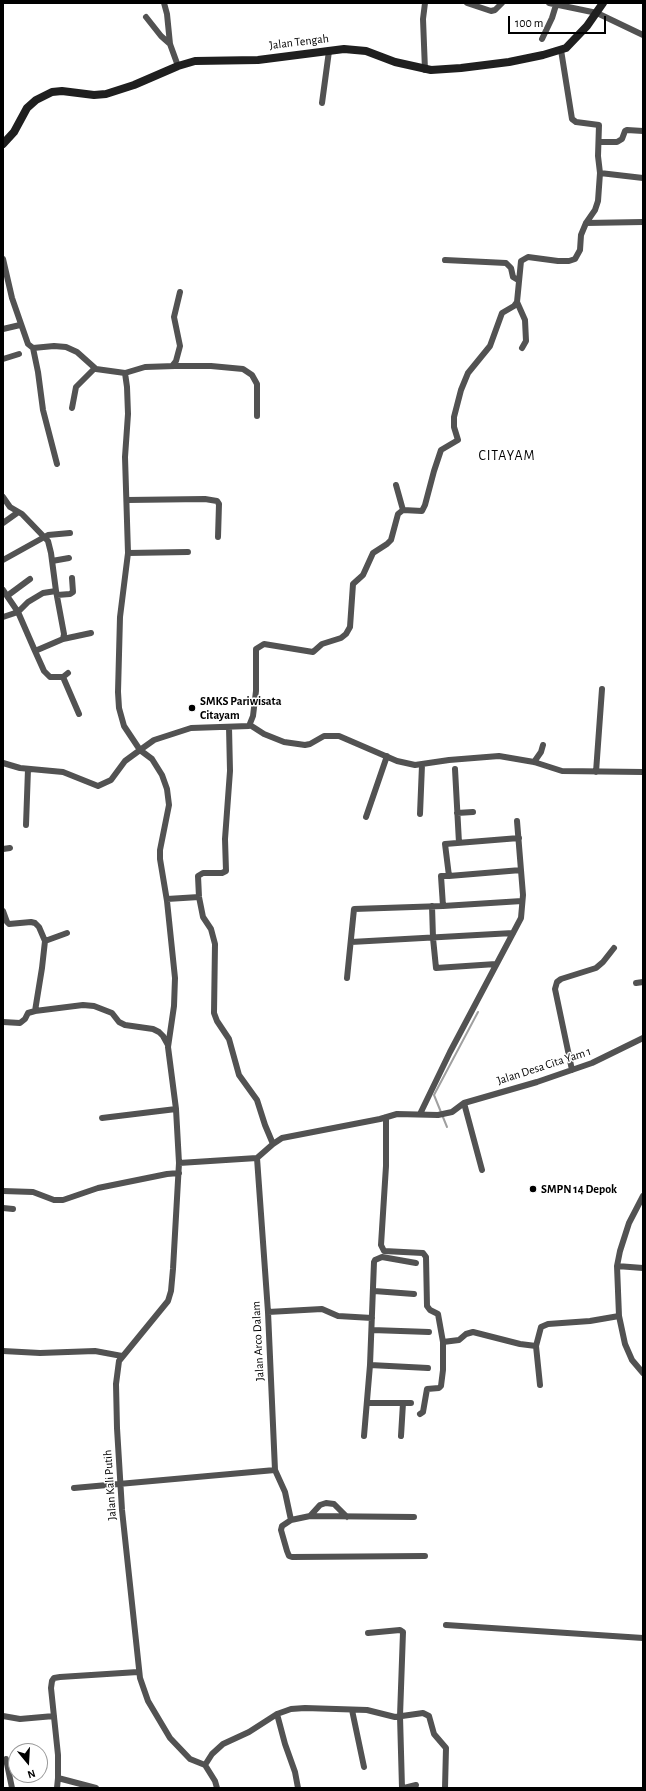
<!DOCTYPE html>
<html>
<head>
<meta charset="utf-8">
<style>
	body { margin:0 }
	#map { position:relative; width:646px; height:1791px; overflow:hidden; background:#fff; font-family:"Alegreya Sans",sans-serif }
	canvas { display:block }
	.frame { position:absolute; inset:0; border:4px solid #000; pointer-events:none }
	.north { position:absolute; left:8px; top:1743px; width:40px; height:40px; box-sizing:border-box; background:#fff; border:1px solid #999; border-radius:50%; rotate:162deg; font-size:11px; font-weight:700; line-height:16px; text-align:center; color:#000 }
	.north::after { content:''; display:block; margin:auto; width:14px; height:18px; background:#000; clip-path:polygon(50% 0,100% 100%,50% 72%,0 100%) }
	.scale { position:absolute; left:508px; top:16px; width:98px; height:18px; box-sizing:border-box; border:2px solid #000; border-top:0; padding-left:5px; font-size:12px; line-height:14px; white-space:nowrap; color:#000; -webkit-text-stroke:3px #fff; paint-order:stroke }
</style>
</head>
<body>
<div id="map">
<canvas width="646" height="1791"></canvas>
<div class="frame"></div>
<div class="north">N</div>
<div class="scale">100 m</div>
</div>
<script>
const context = document.querySelector('canvas').getContext('2d');
context.lineJoin = 'round';
const poly = rows => new Path2D(rows.map(r => 'M' + r).join(''));
function strokePath(path, color, width, dash) { context.strokeStyle = color; context.lineWidth = width; context.lineCap = dash ? 'butt' : 'round'; context.setLineDash(dash || []); context.stroke(path); }
function label(font, color, halo, rows, align = 'center') {
  context.font = font + ' "Alegreya Sans",sans-serif'; context.lineWidth = 3; context.setLineDash([]); context.textBaseline = 'middle'; context.strokeStyle = halo; context.fillStyle = color; for (const [text, x, y, turn = 0] of rows) {
    context.save(); context.translate(x, y); context.rotate((+turn || 0) * Math.PI / 180); context.textAlign = isNaN(turn) ? turn : align; if (halo) context.strokeText(text, 0, 0); context.fillText(text, 0, 0); context.restore();
  }
}
const stream = poly([
	[447,1127,434,1095,478,1012]
]);
const street = poly([
	[164,3,167,14,170,44,178,66],
	[425,3,423,19,425,70],
	[467,3,491,11,495,10,502,3],
	[549,3,597,13,643,35],
	[146,17,161,36,170,44],
	[542,39,552,18,556,5],
	[322,103,329,51],
	[599,142,617,142,622,139,625,131,627,130,643,131],
	[600,173,643,178],
	[586,223,643,222],
	[3,259,12,298,28,344,33,348,54,346,66,347,77,352,96,369,125,373,127,387,128,414,125,457,128,553,120,617,118,692,119,708,124,726,140,750,154,740,191,728,249,726,253,716,256,691,256,649,264,644,313,652,322,644,341,638,346,634,350,627,353,584,363,575,373,553,387,544,391,540,398,514,403,510,422,511,425,505,434,471,441,450,458,440,454,427,454,417,461,390,468,373,490,346,502,313,514,306,517,302,521,261,528,257,558,261,569,261,575,259,580,250,581,235,586,223,595,210,598,201,600,173,598,156,599,125,576,122,572,119,561,50],
	[445,260,506,263,511,268,513,277,518,280],
	[517,302,525,320,526,341,522,348],
	[3,329,20,325],
	[33,348,38,372,43,410,57,464],
	[3,359,19,354],
	[172,366,176,361,180,346,174,317,180,292],
	[125,373,145,367,175,366,211,366,243,369,252,375,257,384,257,416],
	[72,408,76,387,95,368],
	[396,485,403,510],
	[3,497,10,507,22,514,48,541,51,553,56,591],
	[127,500,205,499,217,501,219,504,218,537],
	[3,523,17,513],
	[128,553,188,552],
	[3,560,48,535,70,533],
	[52,561,69,558],
	[3,590,18,612,35,651],
	[57,595,70,594,73,592,72,578],
	[7,596,30,579],
	[3,617,18,612,28,602,43,593,56,591,64,634,63,639,35,651,44,671,50,677,63,677,68,673],
	[63,639,91,633],
	[63,677,79,714],
	[250,725,264,734,284,742,305,745,310,744,324,736,339,736,397,761,415,765,449,760,499,756,534,762,562,771,643,772],
	[229,727,230,771,225,839,226,871,222,873,203,873,198,876,199,897,203,917,211,929,215,944,214,1013,217,1021,229,1039,239,1075,257,1100,265,1125,273,1144],
	[534,762,541,752,543,745],
	[3,763,20,768,63,772,98,786,111,780,125,761,140,750,152,759,162,775,167,789,169,805,160,850,160,859,167,901,175,978,174,1006,168,1047,176,1109,179,1163,173,1269,171,1291,168,1301,119,1361,116,1384,117,1428,122,1510,140,1678,148,1701,170,1738,190,1759,205,1765,215,1781,217,1788],
	[455,769,459,843],
	[596,772,602,689],
	[457,813,473,812],
	[420,814,422,765],
	[366,817,387,756],
	[26,825,28,769],
	[519,838,445,844,449,876,521,870],
	[3,849,10,848],
	[449,876,441,876,443,906,522,901],
	[167,899,199,897],
	[432,906,433,938,436,968,496,964],
	[3,911,7,922,9,924,31,922,35,923,39,927,45,941],
	[351,942,513,933],
	[347,978,354,909,443,906],
	[636,983,643,982],
	[35,1011,42,968,45,941,67,933],
	[3,1022,20,1023,25,1019,28,1013,35,1011,83,1005,94,1006,112,1013,119,1022,125,1025,153,1029,159,1032,163,1036,168,1045],
	[572,1070,555,989,557,982,561,979,596,968,603,962,614,948],
	[464,1103,482,1170],
	[420,1114,450,1052,521,918,523,895,517,821],
	[386,1117,386,1166,381,1245,384,1251,423,1253,426,1257,427,1306,430,1310,438,1314,443,1342],
	[102,1118,176,1109],
	[257,1158,268,1312,275,1470,285,1492,291,1520],
	[179,1163,257,1158,273,1144,282,1138,380,1119,397,1114,438,1115,452,1112,464,1103,537,1082,592,1063,643,1038],
	[3,1191,33,1192,54,1200,63,1200,98,1188,167,1174,179,1173],
	[643,1196,629,1223,620,1251,617,1266,619,1316,625,1344,632,1360,643,1373],
	[3,1208,13,1209],
	[617,1266,643,1268],
	[374,1291,414,1294],
	[268,1312,322,1309,338,1316,372,1318],
	[372,1330,429,1332],
	[536,1346,540,1385],
	[3,1351,40,1353,95,1351,122,1356],
	[370,1365,428,1368],
	[367,1403,411,1403],
	[420,1414,423,1412,427,1389,439,1388,441,1386,443,1370,443,1342,459,1340,466,1334,473,1332,520,1344,536,1346,541,1327,548,1324,590,1321,619,1316],
	[364,1436,370,1365,374,1262,375,1260,382,1257,416,1263],
	[401,1436,403,1403],
	[74,1488,275,1470],
	[310,1516,320,1505,326,1503,334,1504,347,1517],
	[414,1517,310,1516,291,1520,282,1526,281,1530,287,1551,289,1556,292,1557,425,1556],
	[446,1625,643,1638],
	[368,1633,400,1630,403,1632,400,1716,402,1788],
	[352,1710,364,1767],
	[277,1714,285,1744,295,1772,298,1788],
	[3,1716,20,1719,54,1716],
	[6,1759,12,1788],
	[205,1765,212,1754,223,1744,249,1732,277,1714,291,1709,305,1708,367,1710,395,1717,423,1713,429,1716,434,1734,446,1748,445,1788],
	[58,1778,58,1755,51,1688,52,1681,54,1678,60,1677,138,1672],
	[57,1788,58,1778,96,1788],
	[404,1788,416,1785]
]);
const secondary = poly([
	[3,144,14,132,27,108,36,100,52,92,62,91,94,95,106,94,134,85,178,66,195,61,258,60,344,49,366,51,395,62,431,70,461,68,509,62,543,55,566,48,587,26,603,3]
]);
const markers = [
	[192,708,4,"#000"],
	[533,1189,4,"#000"]
];
const streetNames = [
	["Jalan Tengah",299,42,-7],
	["Jalan Desa Cita Yam 1",544,1066,-18],
	["Jalan Arco Dalam",258,1341,-93],
	["Jalan Kali Putih",110,1485,-94]
];
const poiNames = [
	["SMKS Pariwisata",200,701],
	["Citayam",200,715],
	["SMPN 14 Depok",541,1189]
];
const quarterNames = [
	["CITAYAM",507,456]
];
strokePath(stream, '#a0a0a0', 2);
strokePath(street, '#525252', 6);
strokePath(secondary, '#1f1f1f', 8);
for (const [x, y, r, color] of markers) { const dot = new Path2D(); dot.arc(x, y, r, 0, 2 * Math.PI); context.fillStyle = color; context.fill(dot); strokePath(dot, '#fff', 1.5); }
label('12px', '#000', '#fff', streetNames);
label('bold 12px', '#000', '#fff', poiNames, 'left');
context.letterSpacing = '1px';
label('14px', '#000', '#fff', quarterNames);
context.letterSpacing = '0px';
</script>
</body>
</html>
